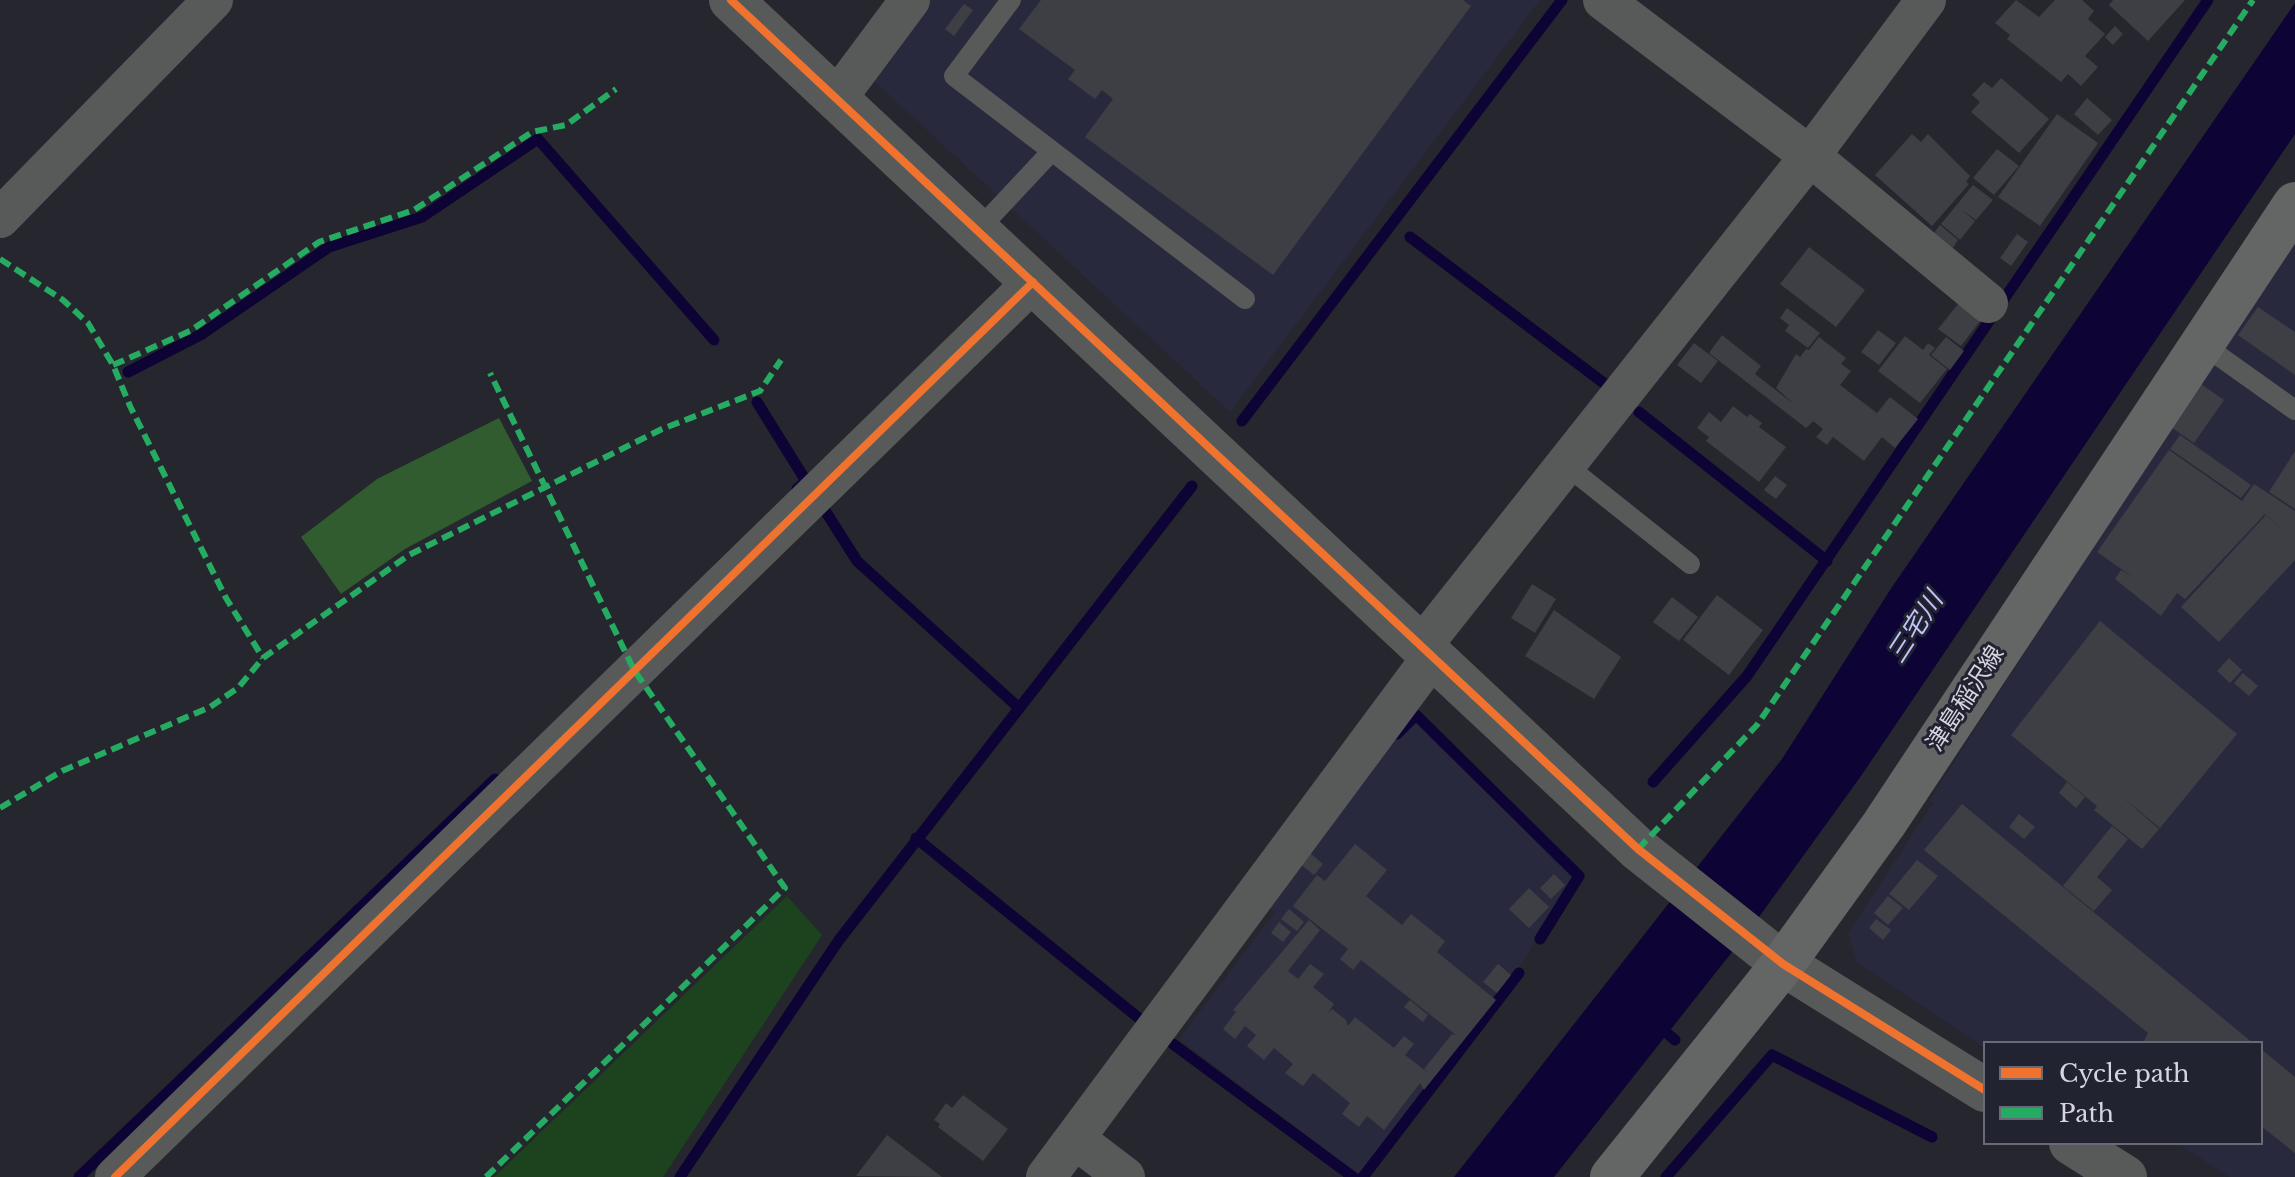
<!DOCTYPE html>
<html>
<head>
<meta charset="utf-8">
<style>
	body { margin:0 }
	#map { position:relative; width:2295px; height:1177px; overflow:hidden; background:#26262e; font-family:"Libre Baskerville",serif }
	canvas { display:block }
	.legend { position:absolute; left:1983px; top:1041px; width:280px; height:104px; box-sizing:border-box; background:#222331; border:2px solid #696a77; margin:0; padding:10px 14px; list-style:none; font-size:24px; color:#d4d5df }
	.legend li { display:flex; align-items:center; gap:16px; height:40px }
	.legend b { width:40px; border:2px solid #696a77 }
</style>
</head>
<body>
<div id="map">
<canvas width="2295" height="1177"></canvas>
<ul class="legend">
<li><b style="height:10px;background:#ef722f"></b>Cycle path</li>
<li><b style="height:10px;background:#26ab63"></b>Path</li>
</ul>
</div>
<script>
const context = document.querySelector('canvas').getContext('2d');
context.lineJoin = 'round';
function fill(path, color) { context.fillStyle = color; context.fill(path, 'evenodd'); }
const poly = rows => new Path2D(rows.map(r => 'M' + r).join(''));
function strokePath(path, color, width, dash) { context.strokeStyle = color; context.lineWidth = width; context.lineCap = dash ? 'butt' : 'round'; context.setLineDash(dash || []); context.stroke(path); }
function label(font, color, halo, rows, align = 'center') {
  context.font = font + ' "Libre Baskerville","Noto Sans JP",serif'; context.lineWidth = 6; context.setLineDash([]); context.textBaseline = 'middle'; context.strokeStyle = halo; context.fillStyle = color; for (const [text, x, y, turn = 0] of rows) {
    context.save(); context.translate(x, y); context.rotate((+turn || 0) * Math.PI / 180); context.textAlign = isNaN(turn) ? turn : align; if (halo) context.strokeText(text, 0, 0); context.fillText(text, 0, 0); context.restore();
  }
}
const built = poly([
	[928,0,1540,0,1230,412,870,77],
	[2295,233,2295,1177,2230,1177,2177,1143,2261,1143,2261,1043,1985,1043,1985,1048,1857,962,1848,933,1933,803,1929,801],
	[1414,720,1574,877,1504,993,1358,1174,1179,1039,1275,912,1264,903,1351,786]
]);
const green = poly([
	[787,896,822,935,663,1177,494,1177]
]);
const forest = poly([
	[499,418,532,481,405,549,341,594,301,537,377,479]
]);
const water = poly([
	[2295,3,2295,134,1861,776,1751,928,1554,1177,1454,1177,1782,759,1892,587]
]);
const stream = poly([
	[1410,237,1609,387],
	[128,372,202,334,329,247,422,217,538,139,714,340],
	[757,402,806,481,797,489],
	[1639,412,1827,561],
	[1242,421,1562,0],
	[826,512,857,561,1018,707],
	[1397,734,1416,715,1579,876,1540,939],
	[1653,782,1747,676,2208,0],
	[916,838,1140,1019],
	[1657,1025,1675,1040],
	[1173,1044,1353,1177],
	[79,1177,495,779],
	[680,1177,839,940,1192,486],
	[1363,1177,1519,973],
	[1666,1177,1772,1055,1932,1137]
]);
const building = poly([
	[1041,0,1463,0,1471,6,1273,275,1085,137,1113,99,1102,90,1095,99,1068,79,1075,70,1019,29],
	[2016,0,2039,17,2055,0,2082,0,2094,11,2088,19,2105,34,2085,56,2098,67,2081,86,2068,74,2061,82,2007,39,2010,35,1995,23],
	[2113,0,2185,0,2148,41,2109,5],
	[964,4,973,10,954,36,945,29],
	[2115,26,2123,34,2113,45,2105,37],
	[2001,78,2049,119,2019,153,1971,112,1980,102,1972,95,1984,82,1992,88],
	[2087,98,2112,120,2098,135,2074,114],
	[2057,114,2098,143,2040,226,1998,197],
	[1912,134,1921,142,1928,134,1970,176,1966,182,1969,184,1932,226,1875,175],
	[1997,149,2019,166,1994,195,1973,178],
	[1973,185,1993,200,1976,220,1962,210,1975,221,1960,240,1941,224],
	[1940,225,1958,240,1953,248,1934,233],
	[2017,234,2028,242,2011,266,2000,258],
	[1809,247,1865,290,1836,327,1780,284],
	[1962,299,1984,316,1961,346,1938,329],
	[2258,307,2295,332,2295,375,2238,335],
	[1787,308,1820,333,1808,348,1785,331,1789,325,1780,318],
	[1878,330,1896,343,1879,365,1861,352],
	[1722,335,1761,366,1755,374,1795,405,1776,388,1796,354,1800,357,1806,349,1809,350,1819,337,1846,358,1841,364,1851,371,1840,385,1877,413,1890,397,1918,419,1895,448,1882,437,1864,461,1833,437,1827,445,1816,437,1823,429,1813,421,1816,419,1806,428,1709,353],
	[1905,336,1923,350,1928,343,1935,348,1929,355,1947,369,1920,403,1878,371],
	[1946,337,1964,351,1950,370,1931,355],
	[1694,343,1718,361,1701,383,1677,365],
	[2201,384,2224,400,2194,443,2171,427],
	[1733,406,1747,417,1750,414,1762,423,1759,427,1786,447,1759,482,1706,441,1709,437,1697,428,1709,412,1721,422],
	[2180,435,2251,485,2241,498,2170,449],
	[2169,450,2242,501,2254,484,2295,511,2295,560,2219,642,2181,607,2266,515,2291,536,2262,512,2265,514,2185,599,2177,593,2161,616,2115,579,2121,570,2134,578,2097,552],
	[2295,451,2295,509,2269,492],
	[1775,476,1787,485,1776,499,1764,490],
	[1532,584,1556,599,1535,633,1511,618],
	[1717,595,1763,630,1729,675,1683,640],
	[1672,597,1698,617,1679,641,1653,622],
	[1554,610,1621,657,1594,699,1525,656],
	[2100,621,2237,734,2160,828,2121,796,2159,829,2142,849,2094,810,2097,806,2011,735],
	[2229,658,2242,670,2230,683,2217,671],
	[2243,673,2258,686,2249,696,2234,683],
	[2067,782,2085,797,2076,808,2059,793],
	[1962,804,2063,887,2253,1043,2143,1043,2148,1033,1924,850],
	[2019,814,2035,827,2024,839,2009,827],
	[2112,826,2128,839,2097,877,2112,890,2094,911,2063,886],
	[1355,844,1387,870,1366,896,1402,925,1411,914,1445,941,1437,952,1496,1000,1424,1090,1420,1083,1384,1130,1367,1116,1359,1127,1342,1114,1350,1103,1313,1073,1303,1086,1285,1073,1293,1064,1274,1048,1264,1060,1247,1046,1256,1035,1245,1026,1235,1039,1223,1029,1236,1012,1233,1010,1309,920,1320,930,1288,971,1298,979,1310,964,1324,974,1313,987,1334,1004,1327,1014,1332,1009,1346,1020,1348,1026,1355,1017,1394,1048,1404,1036,1414,1044,1405,1055,1431,1075,1424,1069,1452,1034,1456,1035,1361,960,1353,970,1340,959,1348,949,1293,906,1317,875,1325,881],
	[1309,852,1323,864,1314,875,1300,864],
	[1917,860,1938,876,1909,910,1889,894],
	[1554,874,1565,885,1551,899,1540,888],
	[1529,888,1549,907,1529,928,1509,909],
	[1888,896,1903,908,1888,925,1874,913],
	[1289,909,1304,922,1297,931,1281,919],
	[1876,919,1891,930,1883,940,1869,928],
	[1279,922,1291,932,1283,942,1271,933],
	[1498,964,1511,975,1497,993,1483,982],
	[1410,1000,1428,1015,1423,1022,1404,1007],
	[2261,1049,2295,1077,2295,1153,2261,1126],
	[963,1095,1008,1129,983,1161,938,1127,940,1124,934,1120,946,1103,952,1108],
	[887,1135,942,1177,856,1176]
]);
const service = poly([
	[1011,0,954,76,1245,299],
	[978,230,1052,151],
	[2202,344,2295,410],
	[1567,466,1690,564]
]);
const minor = poly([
	[1603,0,1810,156,1988,303],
	[837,98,910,0],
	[0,218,213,0],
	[1421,647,1810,156,1926,0],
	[1075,1139,1125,1177],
	[115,1177,1033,282],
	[1046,1177,1432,657]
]);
const tertiary = poly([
	[731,0,1638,849,1783,964,1985,1090],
	[2071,1143,2125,1177]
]);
const secondary = poly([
	[1612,1177,1783,964,1884,824,2295,204]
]);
const quiet = poly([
	[0,259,63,300,88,323,113,365,130,406,226,598,263,658],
	[113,365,190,331,319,242,414,210,532,132,566,125,616,89],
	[0,808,62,771,210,707,238,688,263,658,409,555,662,429,760,391,781,360],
	[1638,849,1757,725,2253,0],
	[486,1177,785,888,634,670,490,373]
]);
const cycleway = poly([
	[731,0,1638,849,1783,964,1985,1090],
	[115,1177,1033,282]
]);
const streetNames = [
	["津島稲沢線",1966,699,-57]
];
const waterNames = [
	["三宅川",1916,628,-57]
];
fill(built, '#29293d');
fill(green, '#1c431d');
fill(forest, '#305c2f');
fill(water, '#0d0334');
strokePath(stream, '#0d0334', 11);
fill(building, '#3e3e45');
strokePath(service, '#585a59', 20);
strokePath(minor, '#585a59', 40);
strokePath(tertiary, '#585a59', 44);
strokePath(secondary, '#646665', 44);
strokePath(quiet, '#26ab63', 6, [12, 6]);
strokePath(cycleway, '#ef722f', 8);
label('24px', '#d4d5df', '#222331', streetNames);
label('italic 26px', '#bec2f9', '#222331', waterNames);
</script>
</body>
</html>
